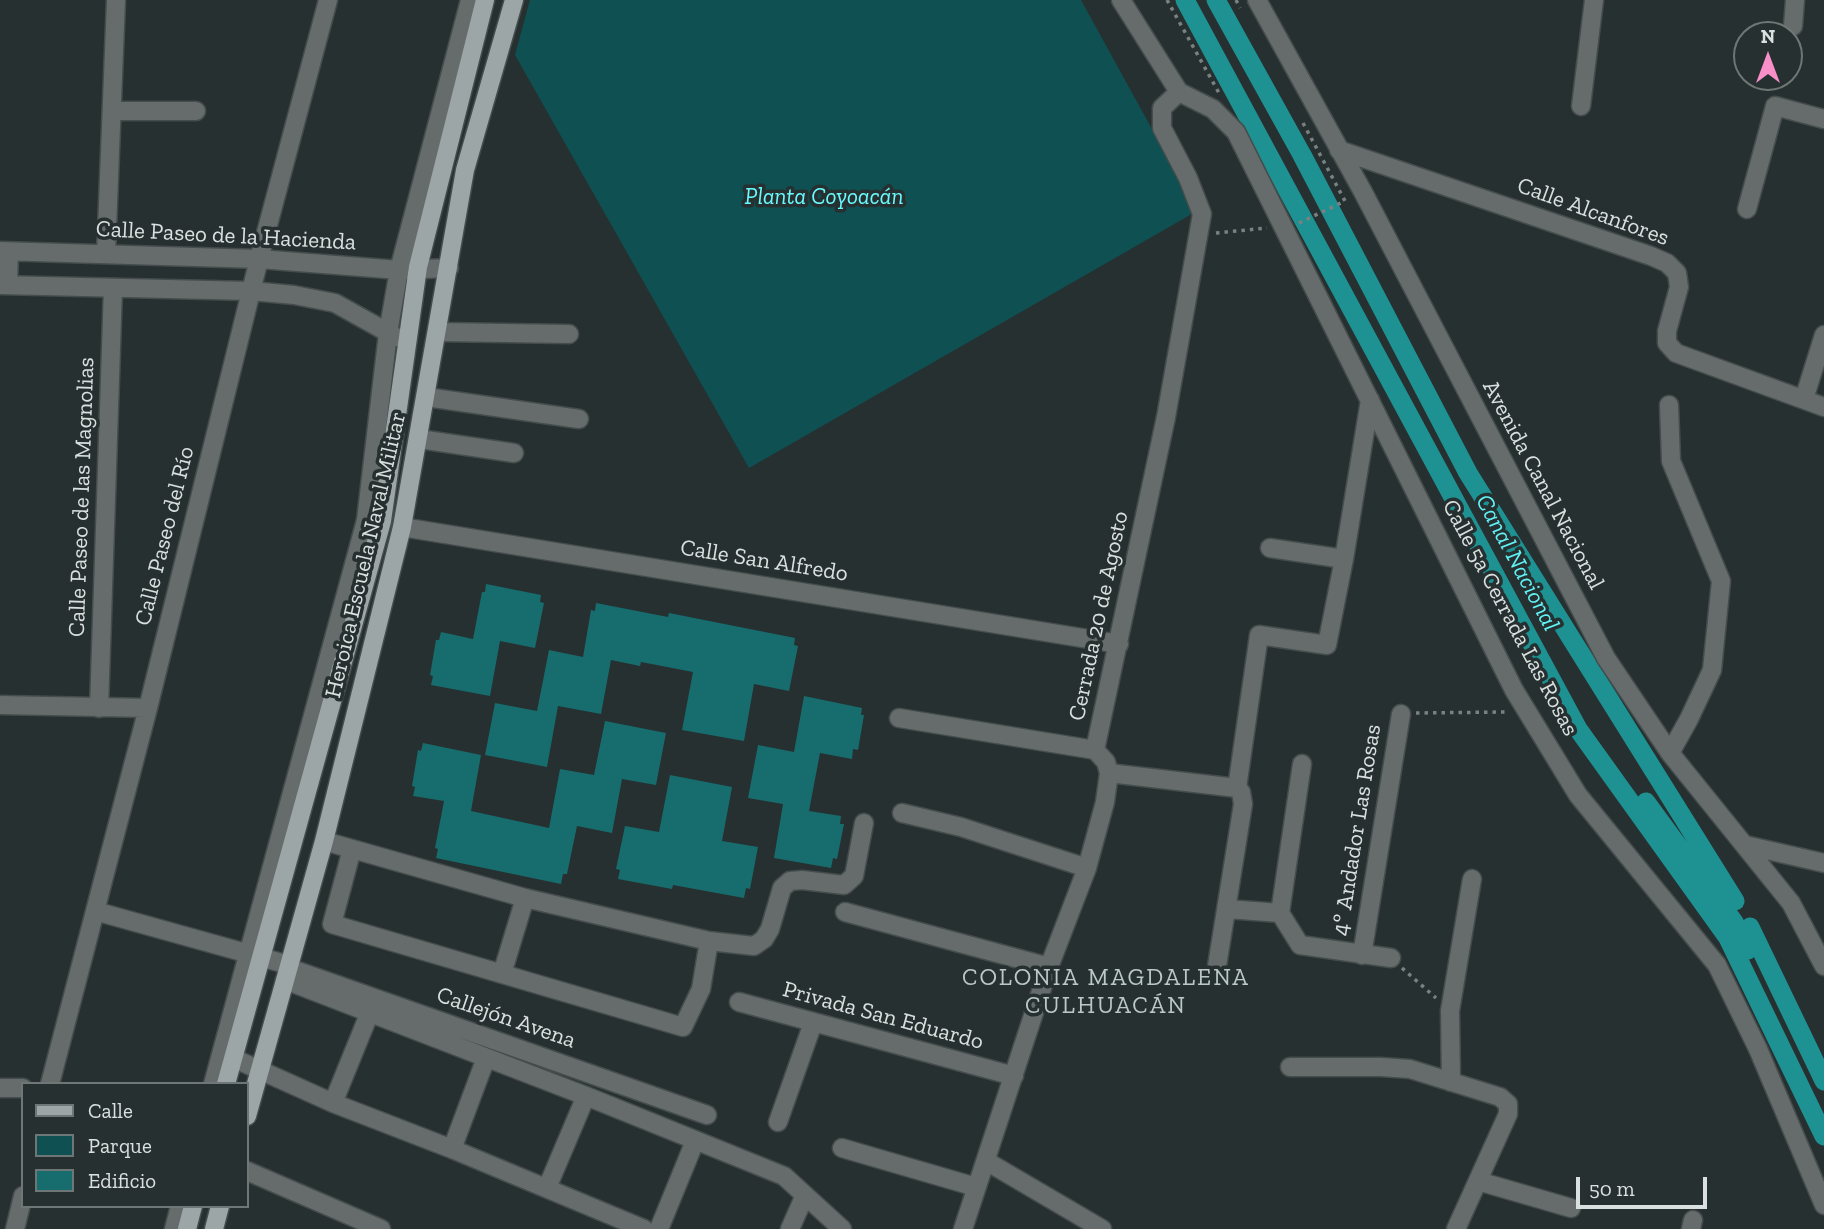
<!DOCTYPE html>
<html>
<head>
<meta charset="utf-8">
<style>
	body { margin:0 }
	#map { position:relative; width:1824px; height:1229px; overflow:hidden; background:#273030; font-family:"Zilla Slab",serif }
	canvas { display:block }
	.legend { position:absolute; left:21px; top:1082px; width:228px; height:126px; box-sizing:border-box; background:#273030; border:2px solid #6f7676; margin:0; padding:9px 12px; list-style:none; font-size:21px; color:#dae0e0 }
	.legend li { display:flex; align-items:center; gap:14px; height:35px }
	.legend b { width:35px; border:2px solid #6f7676 }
	.north { position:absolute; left:1733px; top:21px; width:70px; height:70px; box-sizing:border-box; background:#273030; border:2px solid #6f7676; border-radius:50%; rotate:0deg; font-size:19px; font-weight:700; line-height:28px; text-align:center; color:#dae0e0 }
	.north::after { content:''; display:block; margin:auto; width:24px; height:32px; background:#f98fc9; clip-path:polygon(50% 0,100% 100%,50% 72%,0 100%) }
	.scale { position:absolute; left:1576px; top:1177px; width:131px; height:32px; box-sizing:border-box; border:4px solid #dae0e0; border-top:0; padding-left:9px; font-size:21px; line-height:24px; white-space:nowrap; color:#dae0e0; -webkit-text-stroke:5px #273030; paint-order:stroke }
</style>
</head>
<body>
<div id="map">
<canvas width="1824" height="1229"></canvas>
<ul class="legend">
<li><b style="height:9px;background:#9da6a6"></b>Calle</li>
<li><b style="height:19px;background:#0f5052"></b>Parque</li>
<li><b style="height:19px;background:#176c6e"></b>Edificio</li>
</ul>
<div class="north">N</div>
<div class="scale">50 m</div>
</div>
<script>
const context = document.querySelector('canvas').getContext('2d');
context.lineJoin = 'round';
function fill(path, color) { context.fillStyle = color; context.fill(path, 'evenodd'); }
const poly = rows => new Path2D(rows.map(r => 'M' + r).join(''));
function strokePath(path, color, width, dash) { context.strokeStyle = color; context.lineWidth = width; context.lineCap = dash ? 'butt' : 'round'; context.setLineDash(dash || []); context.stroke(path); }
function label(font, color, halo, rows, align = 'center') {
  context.font = font + ' "Zilla Slab",serif'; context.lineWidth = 7; context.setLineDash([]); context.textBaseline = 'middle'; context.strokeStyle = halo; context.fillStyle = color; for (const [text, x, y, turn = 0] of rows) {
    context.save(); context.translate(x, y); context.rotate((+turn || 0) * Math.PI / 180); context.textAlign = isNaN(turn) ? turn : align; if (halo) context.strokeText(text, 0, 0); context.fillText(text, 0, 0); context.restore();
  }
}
const green = poly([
	[530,0,1081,0,1197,211,749,468,515,55]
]);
const canal = poly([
	[1185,0,1578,729,1728,938,1824,1136],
	[1216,0,1302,155,1468,473,1735,901],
	[1646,802,1734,922,1748,950],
	[1750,927,1824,1081]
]);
const building = poly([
	[486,584,541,595,540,602,544,603,535,648,500,641,490,696,431,685,433,676,430,675,436,640,439,640,441,632,473,639,482,592,485,592],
	[596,603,668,617,669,613,795,638,794,645,798,646,789,691,754,684,744,741,682,730,693,672,641,662,640,666,611,660,601,714,558,706,547,767,485,755,495,703,537,711,549,650,583,657,591,610,595,611],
	[804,696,862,708,861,715,864,715,858,750,853,749,852,759,820,753,809,811,841,816,840,824,844,824,837,859,833,858,831,868,774,858,783,804,748,798,758,745,794,752],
	[605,721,666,733,656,785,622,779,612,833,577,826,567,874,563,874,561,884,436,858,438,849,435,848,444,801,413,796,415,787,412,786,418,750,421,751,423,743,481,755,471,811,549,828,560,769,594,775],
	[670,775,732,787,722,841,758,847,750,889,746,888,744,898,673,885,672,889,618,879,620,870,616,869,625,826,659,832]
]);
const path = poly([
	[1167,0,1219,93],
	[1236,0,1240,8],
	[1303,123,1345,201],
	[1299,223,1345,201],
	[1216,233,1267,228],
	[1416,713,1506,712],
	[1402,968,1436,998]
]);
const minor = poly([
	[1121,0,1179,92],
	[1257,0,1363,192,1606,658,1670,753,1791,903,1824,966],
	[1793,26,1795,0],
	[1179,92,1213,109,1236,132,1514,690,1578,795,1717,965,1758,1049,1824,1205],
	[1581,106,1594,0],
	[112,111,196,111],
	[1339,150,1651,256,1667,263,1677,273,1679,287,1667,331,1667,343,1676,353,1824,407],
	[1747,209,1775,106,1824,119],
	[0,251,259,259,399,270,449,268],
	[106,254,116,0],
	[0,285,251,291,294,295,335,303,396,337],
	[8,285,9,252],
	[438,332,569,334],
	[426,397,579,419],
	[1804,399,1824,335],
	[1669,405,1671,461,1721,581,1712,670,1689,719,1670,753],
	[419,439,514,453],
	[402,527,1119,644],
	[1270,548,1344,559,1370,400],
	[0,705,148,708],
	[99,708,113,288],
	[899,718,1095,750],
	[1109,773,1237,788,1241,792,1243,804,1217,966],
	[1237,788,1259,635,1327,645,1344,559],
	[902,813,961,827,1087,868],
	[324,841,525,898,709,941],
	[1745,845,1824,863],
	[352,849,332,924,683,1027,701,989,709,941,754,946,764,939,770,929,782,888,790,881,802,880,844,885,854,876,864,823],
	[1227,909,1280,913,1300,945,1391,958],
	[95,911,289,965],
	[845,912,1049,967],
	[1280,913,1302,764],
	[1362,955,1401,714],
	[289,968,707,1115],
	[502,974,525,898],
	[285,980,586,1096,784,1176,842,1229],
	[739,1002,1014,1076],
	[233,1058,333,1103,452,1149,644,1229],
	[1290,1067,1381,1067,1410,1069,1500,1097,1508,1104,1508,1114,1456,1229],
	[1451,1082,1450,1011,1472,879],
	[50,1084,148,708,259,259,328,0],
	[213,1084,366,520,388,333,399,270,470,0],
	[0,1088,23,1088],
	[333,1103,370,1012],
	[778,1122,813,1023],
	[842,1148,976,1187],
	[452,1149,486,1058],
	[986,1161,1102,1229],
	[247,1171,381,1229],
	[1478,1181,1571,1208],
	[547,1188,586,1096],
	[15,1229,23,1196],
	[174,1229,180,1206],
	[659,1229,695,1141],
	[790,1229,805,1195],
	[963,1229,1049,967,1087,868,1105,802,1109,773,1106,762,1095,750,1166,417,1202,214,1188,178,1162,128,1162,108,1179,92],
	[1691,1229,1693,1220]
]);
const major = poly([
	[226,1084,382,521,418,267,485,0],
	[247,1116,324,841,402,527,465,170,514,0],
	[187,1229,193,1206],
	[214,1229,220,1206]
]);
const parkNames = [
	["Planta Coyoacán",824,197]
];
const streetNames = [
	["Calle Alcanfores",1593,212,20],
	["Calle Paseo de la Hacienda",226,236,3],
	["Avenida Canal Nacional",1543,485,62],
	["Calle Paseo de las Magnolias",82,497,-88],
	["Calle Paseo del Río",165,536,-76],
	["Heroica Escuela Naval Militar",366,555,-77],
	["Calle San Alfredo",764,561,9],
	["Cerrada 20 de Agosto",1099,616,-78],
	["Calle 5a Cerrada Las Rosas",1510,618,62],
	["4º Andador Las Rosas",1357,830,-81],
	["Privada San Eduardo",883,1016,15],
	["Callejón Avena",506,1018,19]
];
const waterNames = [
	["Canal Nacional",1517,563,62]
];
const neighbourhoodNames = [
	["COLONIA MAGDALENA",1106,978],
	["CULHUACÁN",1106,1006]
];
fill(green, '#0f5052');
strokePath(canal, '#1e9193', 19);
fill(building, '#176c6e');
strokePath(minor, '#444c4c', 21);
strokePath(major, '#444c4c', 21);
strokePath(path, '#798181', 3.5, [3.5, 5]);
strokePath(minor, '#666b6b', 18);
strokePath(major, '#9da6a6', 18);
label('italic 23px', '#68fbfe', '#273030', parkNames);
label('23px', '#dae0e0', '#273030', streetNames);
label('italic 24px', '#60f4f7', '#273030', waterNames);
context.letterSpacing = '2px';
label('24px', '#bcc8c8', '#273030', neighbourhoodNames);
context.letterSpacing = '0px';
</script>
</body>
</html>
